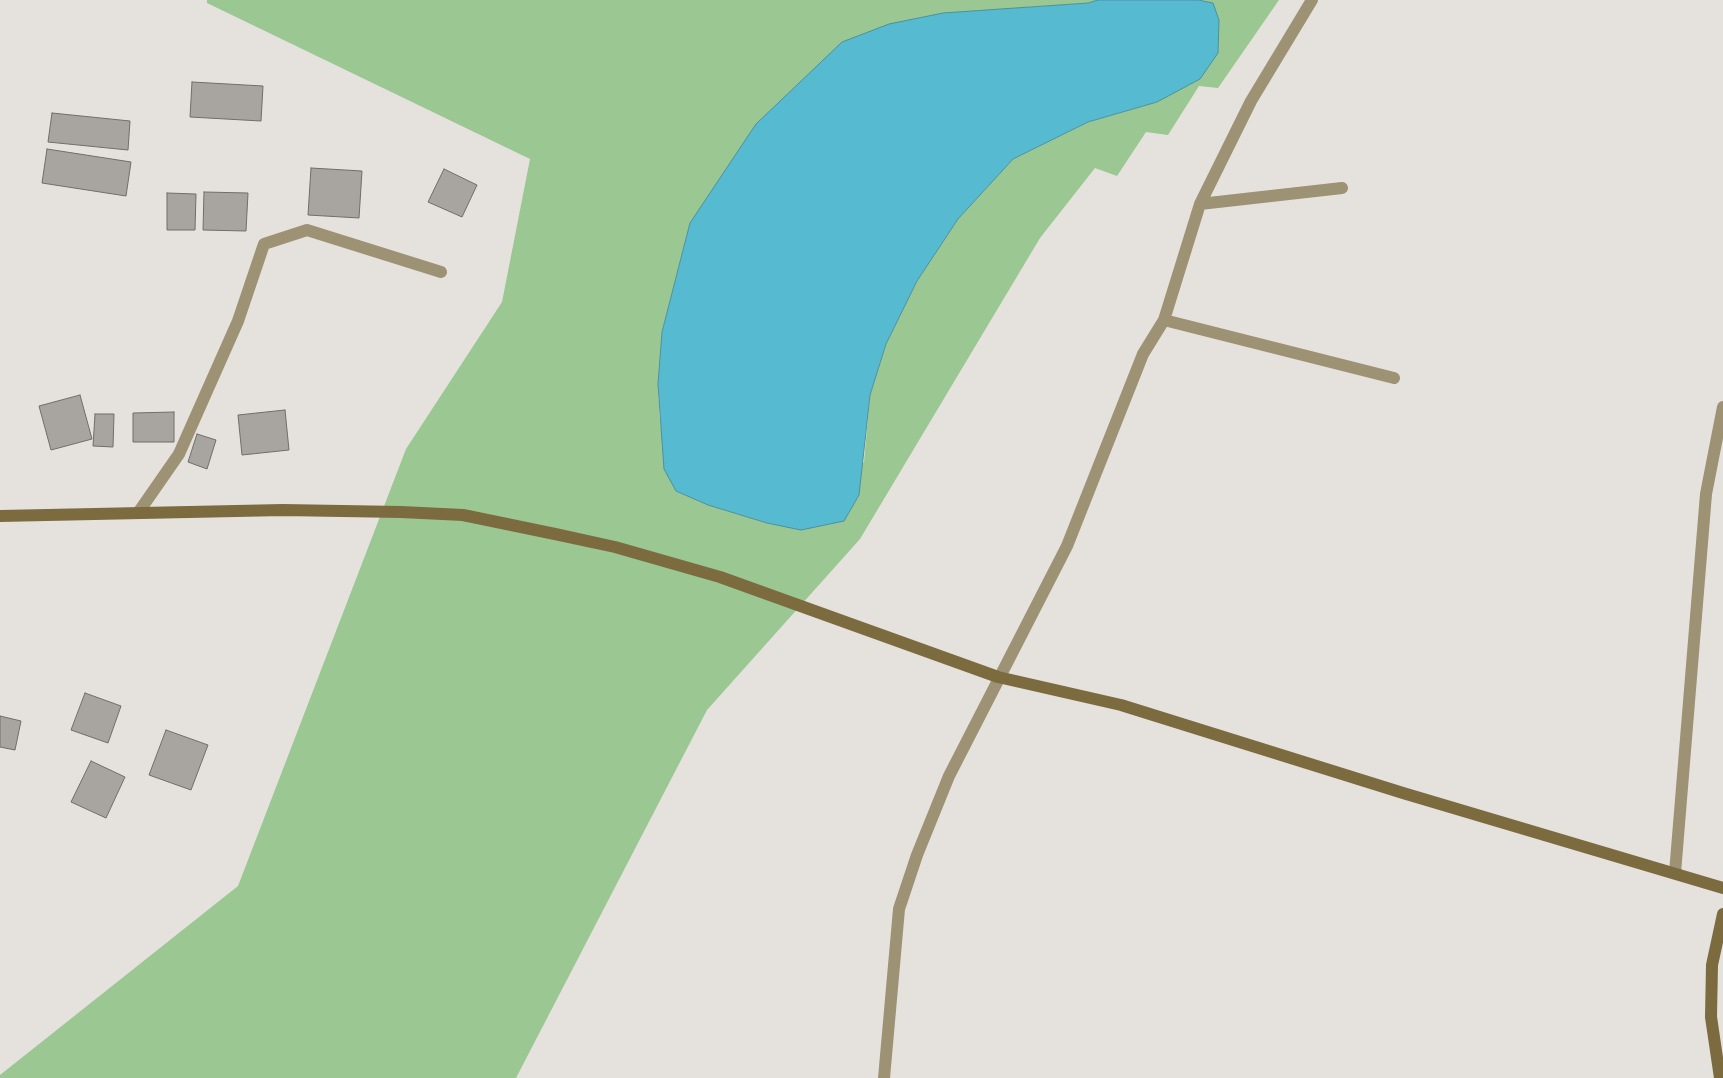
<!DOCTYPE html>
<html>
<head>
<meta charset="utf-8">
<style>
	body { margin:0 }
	canvas { display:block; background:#e5e1dd }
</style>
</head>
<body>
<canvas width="1723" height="1078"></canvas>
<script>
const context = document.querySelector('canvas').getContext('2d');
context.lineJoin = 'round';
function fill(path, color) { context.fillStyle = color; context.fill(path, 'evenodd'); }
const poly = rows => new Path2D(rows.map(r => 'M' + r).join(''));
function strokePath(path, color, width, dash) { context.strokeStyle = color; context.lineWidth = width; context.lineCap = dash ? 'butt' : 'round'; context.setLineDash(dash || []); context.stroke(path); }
const green = poly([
	[207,0,1098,0,1088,3,1028,7,690,223,662,332,658,384,660,422,676,491,708,505,767,523,864,462,870,395,886,344,917,281,958,219,1013,159,1088,122,1157,102,1213,3,1198,0,1279,0,1218,88,1199,86,1168,135,1146,132,1117,176,1095,168,1040,238,860,539,707,710,516,1078,0,1078,0,1075,238,886,406,449,502,302,530,159,207,3]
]);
const water = poly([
	[1098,0,1198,0,1213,3,1219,20,1218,53,1200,79,1157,102,1088,122,1013,159,958,219,917,281,886,344,870,395,859,495,844,521,801,530,767,523,708,505,676,491,664,469,658,384,662,332,690,223,756,124,842,42,889,24,943,13,1088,3,1098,0]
]);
const building = poly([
	[192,82,263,86,261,121,190,117,192,82],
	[52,113,130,121,128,150,48,142,52,113],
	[47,149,131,162,126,196,42,183,47,149],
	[311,168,362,171,359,218,308,215,311,168],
	[444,169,477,185,462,217,428,202,444,169],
	[204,192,248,193,246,231,203,230,204,192],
	[167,193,196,194,195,230,167,230,167,193],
	[80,395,92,439,51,450,39,406,80,395],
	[285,410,289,450,242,455,238,415,285,410],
	[174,412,174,442,133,442,133,413,174,412],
	[95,414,114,414,113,447,93,446,95,414],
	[197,434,216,440,207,469,188,462,197,434],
	[85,693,121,706,108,743,71,730,85,693],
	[0,716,21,721,15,750,0,747,0,716],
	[166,730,208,745,191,790,149,775,166,730],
	[91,761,125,777,106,818,71,802,91,761]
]);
const street = poly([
	[1200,204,1342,188],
	[1164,320,1394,378],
	[138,513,179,454,238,321,264,244,307,230,441,272],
	[1675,873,1706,494,1723,407],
	[884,1078,899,909,917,855,949,776,1067,546,1143,354,1164,320,1200,204,1251,101,1312,0]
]);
const secondary = poly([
	[0,516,283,510,401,512,463,515,555,534,615,547,720,577,998,677,1121,705,1403,793,1723,888],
	[1720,1078,1711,1017,1712,965,1723,914]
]);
fill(green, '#9bc793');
fill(water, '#56bbd0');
strokePath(water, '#4b919f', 1);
fill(building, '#a8a4a0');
strokePath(building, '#716e6a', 1);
strokePath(street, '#9e9274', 12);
strokePath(secondary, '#7c6b3e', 12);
</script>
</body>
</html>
